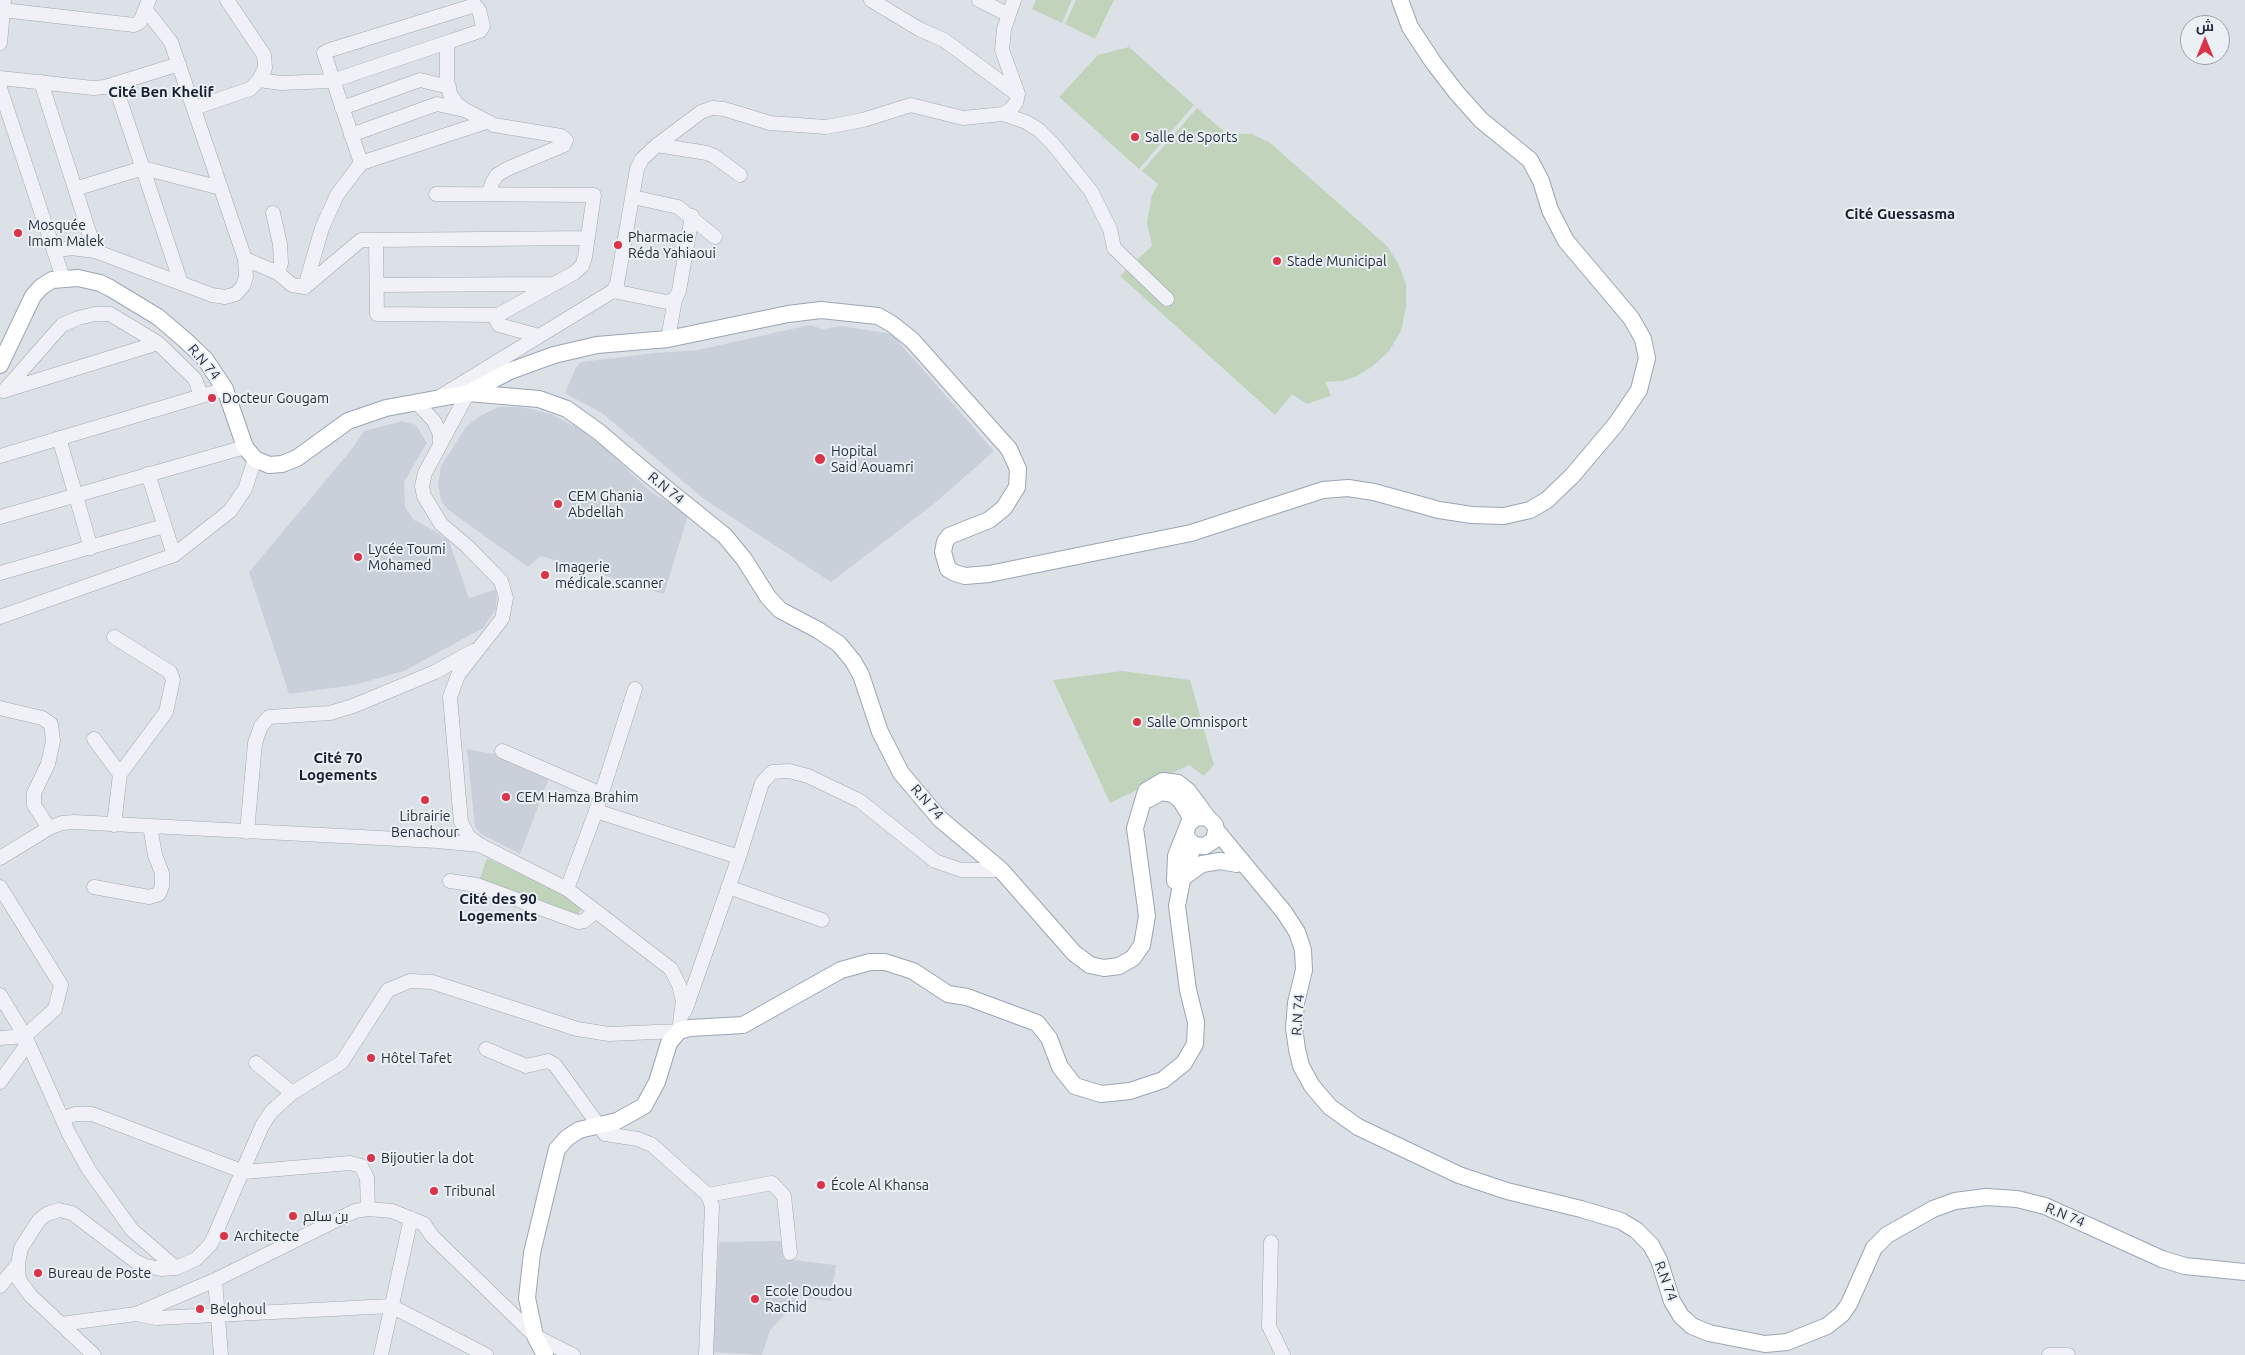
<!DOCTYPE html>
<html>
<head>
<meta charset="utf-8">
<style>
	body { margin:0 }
	#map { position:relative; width:2245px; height:1355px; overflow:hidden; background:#dce1e8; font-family:Ubuntu,Cairo,sans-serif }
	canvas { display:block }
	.north { position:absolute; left:2180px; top:15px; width:50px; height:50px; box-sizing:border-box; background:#ebf0f5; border:1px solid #9ba2ac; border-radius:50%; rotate:0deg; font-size:14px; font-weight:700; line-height:20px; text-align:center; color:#242e3f }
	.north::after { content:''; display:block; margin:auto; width:18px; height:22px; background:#da344b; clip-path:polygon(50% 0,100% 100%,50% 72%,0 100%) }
</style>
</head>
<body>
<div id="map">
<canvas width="2245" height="1355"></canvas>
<div class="north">ش</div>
</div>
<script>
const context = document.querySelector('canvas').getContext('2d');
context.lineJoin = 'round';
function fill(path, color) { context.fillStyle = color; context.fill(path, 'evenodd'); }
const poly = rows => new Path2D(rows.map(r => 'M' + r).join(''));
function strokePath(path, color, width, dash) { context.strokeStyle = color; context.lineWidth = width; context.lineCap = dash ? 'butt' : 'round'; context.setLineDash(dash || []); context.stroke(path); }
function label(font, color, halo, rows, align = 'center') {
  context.font = font + ' Ubuntu,Cairo,sans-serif'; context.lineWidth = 4; context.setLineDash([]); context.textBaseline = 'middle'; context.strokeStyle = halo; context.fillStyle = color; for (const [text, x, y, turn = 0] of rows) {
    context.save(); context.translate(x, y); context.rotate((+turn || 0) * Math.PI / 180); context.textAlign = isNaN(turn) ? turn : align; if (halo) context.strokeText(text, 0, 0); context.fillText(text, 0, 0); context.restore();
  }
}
const built = poly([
	[809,325,823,329,842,326,892,334,994,451,935,503,831,582,704,499,602,413,565,393,576,367,581,362,655,353,698,350],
	[498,407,522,407,551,414,580,429,608,451,650,491,688,515,664,594,541,556,528,567,447,509,441,500,438,485,441,466,466,427,480,416],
	[402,421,416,425,427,443,404,482,405,507,414,520,435,531,449,541,469,598,497,589,496,609,483,628,404,671,354,685,289,694,249,572,352,449,364,431],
	[467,749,498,755,549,778,520,854,481,834,475,827],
	[781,1241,783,1259,836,1265,831,1301,795,1296,793,1306,770,1330,762,1355,711,1352,719,1242]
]);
const green = poly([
	[1036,0,1072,0,1062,23,1032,9],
	[1076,0,1114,0,1095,39,1065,24],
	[1129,47,1194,105,1139,169,1059,97,1098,55],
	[1197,108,1226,133,1251,134,1269,142,1386,245,1398,263,1406,284,1406,307,1401,331,1389,351,1373,366,1357,376,1343,381,1325,382,1331,396,1307,404,1292,394,1275,415,1120,276,1152,246,1147,223,1152,195,1158,184,1142,171],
	[1122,671,1190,680,1214,765,1204,776,1189,765,1110,803,1053,680],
	[487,858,565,894,582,907,576,918,479,881]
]);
const minor = poly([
	[871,0,919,29,944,40,1017,94],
	[979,0,1007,14],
	[3,10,134,25,140,22,149,0],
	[0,43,4,0],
	[0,78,93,88,105,87,179,64],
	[259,80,281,83,332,81,451,41],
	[41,82,95,251],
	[115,85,181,283],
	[0,88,63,278],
	[194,108,250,89,259,80,265,68,264,55,227,0],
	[342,108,420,80,449,87],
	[1003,114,1026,122,1039,130,1052,143,1091,191,1110,229,1114,248,1167,299],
	[486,122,361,163,324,53,330,50,475,5,479,10,483,26,480,31,451,41,447,46,447,80,450,94,456,103,465,110,494,125,561,136,566,140,564,145,507,169,497,175,492,183,489,193],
	[351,135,437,104,464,110],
	[657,145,707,153,714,156,740,175],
	[75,189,143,168,221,188],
	[436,194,594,195,585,257,582,266,574,273,498,315,496,320,499,325,539,336],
	[633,197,678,207,715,237],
	[54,251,71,248,95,251,212,295,225,297,236,294,243,286,246,277,245,259,171,42,146,10],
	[245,259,278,273,281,263,280,244,273,213],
	[278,273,292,285,305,287,361,240,376,240],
	[377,285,553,284],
	[305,287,322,228,337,195,361,163],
	[613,291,667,302,675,299,679,291,692,216],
	[498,315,377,314,376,240,588,238],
	[668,339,675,299],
	[3,391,158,343],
	[4,391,62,325,78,318,95,314,110,314,158,343,195,379,201,395],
	[441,396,613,291,617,284,637,169,642,159,657,145,701,112,712,108,724,109,770,123,826,127,863,120,911,105,963,118,1003,114,1011,109,1016,103,1018,94,1002,50,1004,29,1014,0],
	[416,402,434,421,440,434,440,445,468,393],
	[59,438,91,548],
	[440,445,425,473,422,486,424,496,441,524,468,547,501,581,506,598,502,619,458,675,450,697,461,822,468,836,480,845,567,889,671,969,679,985,683,1001,679,1031],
	[0,456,225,389],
	[148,474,174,555],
	[0,517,245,447],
	[0,573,164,526],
	[0,617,174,555,230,511,245,489,255,459],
	[114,637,170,672,173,680,166,712,120,774],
	[0,708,42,718,51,724,53,741,48,764,34,793,34,805,49,828],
	[94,739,120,774,114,825],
	[502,751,601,794],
	[596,811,739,857],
	[247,832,255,743,261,726,269,717,330,713,353,706,435,672,473,651],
	[0,858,49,828,62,823,74,822,437,841,480,845],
	[450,881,477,885,578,922,584,921,596,911],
	[0,887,61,985,55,1009,25,1036,0,1038],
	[94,887,149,897,159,894,162,886,162,873,155,855,150,826],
	[728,887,822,920],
	[567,889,596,811,635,689],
	[0,995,25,1036,69,1134,89,1170,132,1230,176,1268],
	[685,1011,739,857,762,783,772,772,789,771,808,776,860,801,935,861,961,870,1001,870],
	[486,1049,526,1066,548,1061,555,1065,605,1134,638,1139,652,1145,708,1195,712,1206,706,1355],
	[256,1063,292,1093],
	[0,1082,28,1043],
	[62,1119,75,1114,92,1114,244,1172,350,1163,361,1166,367,1178,368,1209],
	[708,1195,772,1183,784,1196,790,1253],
	[1271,1242,1269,1326,1283,1355],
	[18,1264,19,1280,31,1296,94,1355],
	[215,1280,221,1355],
	[0,1286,18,1264,21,1248,39,1220,47,1214,59,1210,72,1213,135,1261,146,1266,161,1269,176,1268,196,1259,210,1245,214,1237,262,1126,271,1112,292,1093,342,1062,388,990,410,981,432,982,577,1029,609,1034,679,1031],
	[136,1314,215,1280,355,1211,368,1209,392,1211,424,1224,432,1236,535,1336,573,1355],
	[61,1324,136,1314,157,1318,391,1306,486,1355],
	[381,1355,411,1218],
	[2049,1355,2068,1355]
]);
const major = poly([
	[0,365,33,296,41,287,52,280,78,278,100,283,110,288,158,317,185,340,205,359,225,389,245,447,255,459,269,465,282,464,297,458,348,421,386,408,468,393,539,399,567,409,599,432,647,473,725,536,744,559,768,597,780,610,818,630,839,644,853,661,861,675,880,732,901,773,940,819,1001,870,1074,953,1090,965,1104,968,1119,966,1133,958,1142,945,1147,916,1135,828,1146,791,1163,781,1178,783,1188,791,1208,818],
	[468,393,510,371,554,355,597,345,668,339,788,314,821,310,878,316,892,324,912,340,1009,449,1018,469,1017,487,1004,508,989,520,949,536,945,542,943,552,948,569,955,573,965,576,989,574,1191,533,1323,490,1348,488,1374,492,1439,510,1472,515,1504,516,1530,510,1547,500,1572,476,1616,424,1639,390,1647,358,1643,339,1631,318,1566,241,1550,210,1541,181,1530,160,1481,120,1456,92,1433,62,1410,27,1400,0],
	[1149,799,1161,792,1173,794,1181,801,1192,819],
	[1216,830,1284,912,1297,932,1303,950,1304,970,1296,1003,1294,1028,1297,1049,1301,1066,1312,1086,1330,1107,1358,1127,1459,1175,1507,1191,1581,1209,1621,1221,1636,1230,1651,1245,1659,1260,1672,1301,1681,1316,1692,1326,1709,1333,1765,1344,1787,1342,1827,1326,1842,1314,1849,1304,1874,1248,1887,1235,1933,1209,1955,1201,1986,1197,2017,1199,2045,1206,2162,1259,2185,1266,2245,1272],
	[1181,879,1202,864,1220,861,1237,864],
	[1175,881,1176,856,1189,823,1197,817,1208,818,1215,825,1216,830,1214,840,1205,846,1194,845,1187,838,1186,833],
	[545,1355,535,1336,527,1298,532,1253,557,1149,567,1138,579,1130,617,1121,644,1106,657,1082,669,1043,679,1031,690,1028,743,1025,841,970,870,962,885,962,913,971,948,994,967,997,1037,1023,1049,1038,1060,1067,1075,1086,1101,1094,1130,1091,1163,1080,1184,1063,1195,1044,1196,1022,1188,990,1177,906,1184,870,1194,845]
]);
const markers = [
	[1135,137,5,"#da344b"],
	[18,233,5,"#da344b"],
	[618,245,5,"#da344b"],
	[1277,261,5,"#da344b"],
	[212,398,5,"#da344b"],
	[820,459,6,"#da344b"],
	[558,504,5,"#da344b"],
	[358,557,5,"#da344b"],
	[545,575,5,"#da344b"],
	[1137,722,5,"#da344b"],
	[506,797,5,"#da344b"],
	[425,800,5,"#da344b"],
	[371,1058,5,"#da344b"],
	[371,1158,5,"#da344b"],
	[821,1185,5,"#da344b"],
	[434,1191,5,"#da344b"],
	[293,1216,5,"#da344b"],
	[224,1236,5,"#da344b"],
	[38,1273,5,"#da344b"],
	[755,1299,5,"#da344b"],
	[200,1309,5,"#da344b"]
];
const poiNames = [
	["Salle de Sports",1145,137],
	["Mosquée",28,225],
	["Imam Malek",28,241],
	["Pharmacie",628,237],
	["Réda Yahiaoui",628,253],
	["Stade Municipal",1287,261],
	["Docteur Gougam",222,398],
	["Hopital",831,451],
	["Said Aouamri",831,467],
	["CEM Ghania",568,496],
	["Abdellah",568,512],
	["Lycée Toumi",368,549],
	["Mohamed",368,565],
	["Imagerie",555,567],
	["médicale.scanner",555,583],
	["Salle Omnisport",1147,722],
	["CEM Hamza Brahim",516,797],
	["Librairie",425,816,"center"],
	["Benachour",425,832,"center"],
	["Hôtel Tafet",381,1058],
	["Bijoutier la dot",381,1158],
	["École Al Khansa",831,1185],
	["Tribunal",444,1191],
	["بن سالم",303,1216],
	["Architecte",234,1236],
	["Bureau de Poste",48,1273],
	["Ecole Doudou",765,1291],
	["Rachid",765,1307],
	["Belghoul",210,1309]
];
const streetNames = [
	["R.N 74",204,362,50],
	["R.N 74",666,488,39],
	["R.N 74",927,802,49],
	["R.N 74",1298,1015,-86],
	["R.N 74",2065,1215,23],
	["R.N 74",1666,1281,70]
];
const neighbourhoodNames = [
	["Cité Ben Khelif",161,92],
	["Cité Guessasma",1900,214],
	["Cité 70",338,758],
	["Logements",338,775],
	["Cité des 90",498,899],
	["Logements",498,916]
];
fill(built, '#cad0da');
fill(green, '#c2d3bc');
strokePath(minor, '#a1a8b2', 15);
strokePath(major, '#9aa5b5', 18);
strokePath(minor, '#eff1f6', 14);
strokePath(major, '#fff', 16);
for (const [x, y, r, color] of markers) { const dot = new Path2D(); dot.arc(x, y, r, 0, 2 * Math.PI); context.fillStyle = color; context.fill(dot); strokePath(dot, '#ebf0f5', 2); }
label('14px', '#242e3f', '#ebf0f5', poiNames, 'left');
label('14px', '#242e3f', '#ebf0f5', streetNames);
label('bold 15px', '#171f30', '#ebf0f5', neighbourhoodNames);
</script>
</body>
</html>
